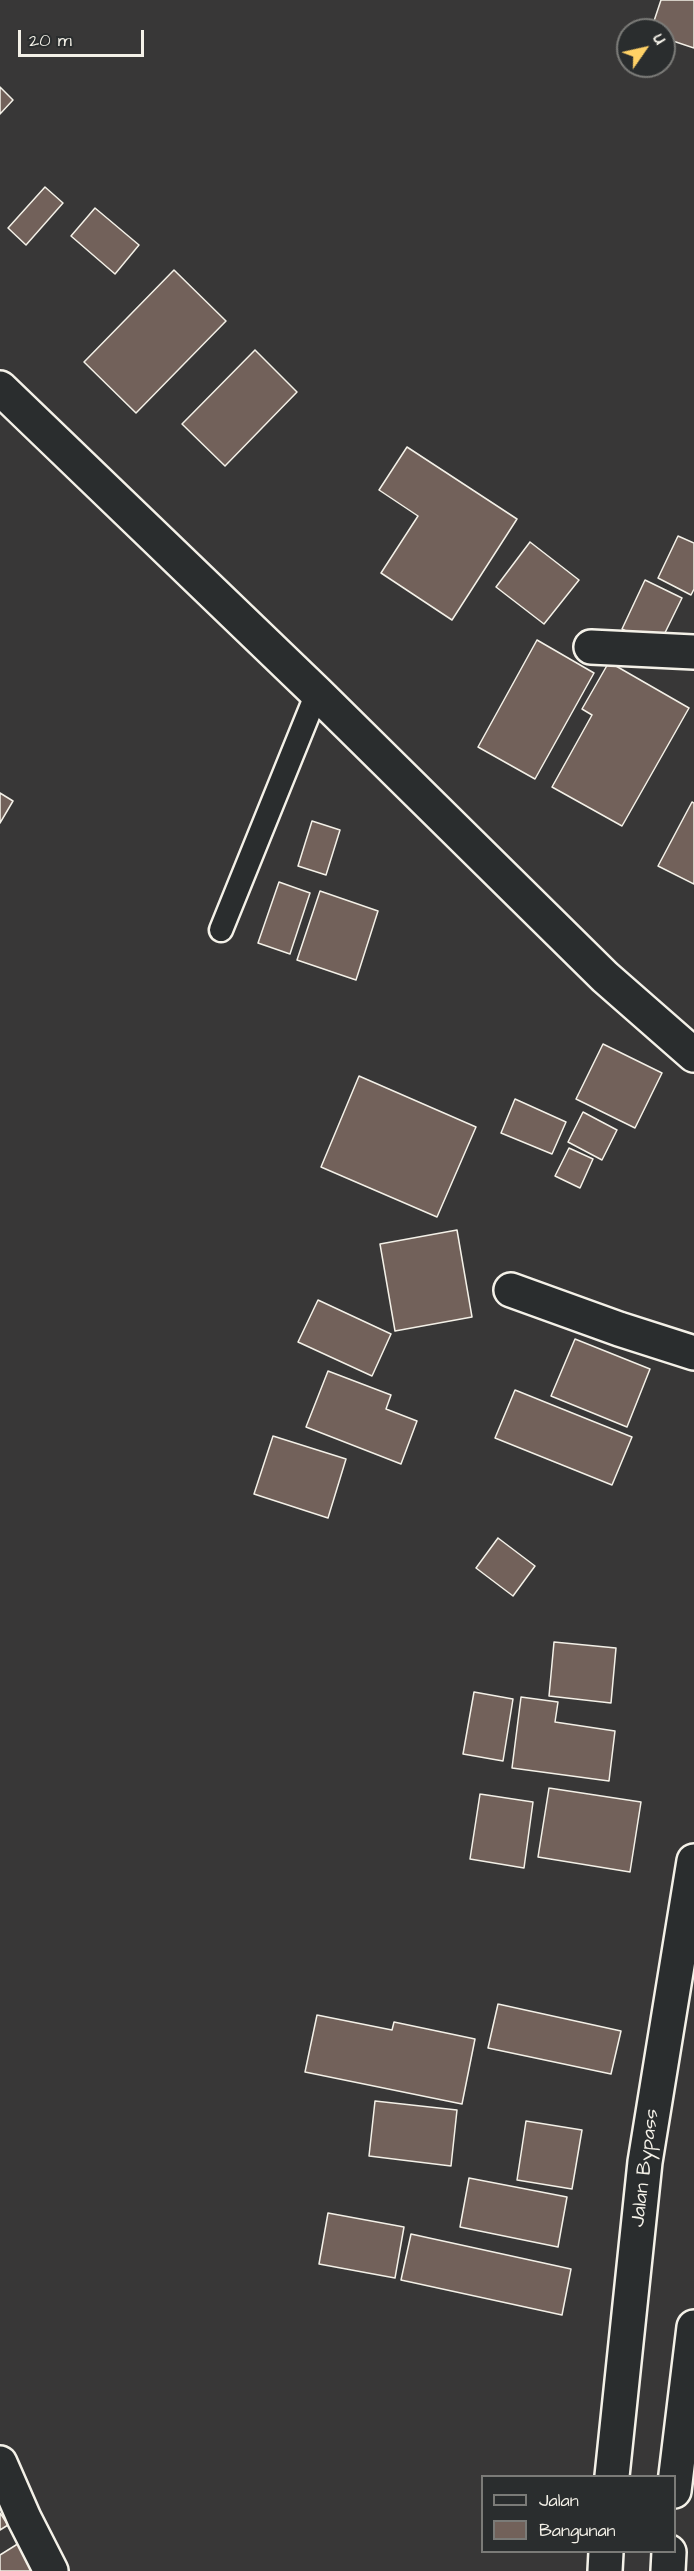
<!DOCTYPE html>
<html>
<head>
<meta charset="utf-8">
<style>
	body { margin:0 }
	#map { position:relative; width:694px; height:2571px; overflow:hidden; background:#383737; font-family:"Architects Daughter",sans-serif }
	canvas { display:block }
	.legend { position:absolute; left:481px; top:2475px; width:195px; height:78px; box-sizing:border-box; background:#2a2d2e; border:2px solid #7b7b78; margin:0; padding:8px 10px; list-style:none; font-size:18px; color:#f4f1e8 }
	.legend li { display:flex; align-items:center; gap:12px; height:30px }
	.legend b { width:30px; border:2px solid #7b7b78 }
	.north { position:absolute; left:616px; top:18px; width:60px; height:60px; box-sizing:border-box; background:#2a2d2e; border:2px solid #7b7b78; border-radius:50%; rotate:56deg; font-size:16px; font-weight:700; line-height:24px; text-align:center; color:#f4f1e8 }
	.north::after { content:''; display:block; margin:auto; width:21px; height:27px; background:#ffd166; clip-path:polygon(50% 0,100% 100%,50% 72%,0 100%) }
	.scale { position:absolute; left:18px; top:30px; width:126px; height:27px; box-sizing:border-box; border:3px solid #f4f1e8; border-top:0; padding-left:8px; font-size:18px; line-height:21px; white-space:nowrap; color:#f4f1e8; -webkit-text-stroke:4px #2a2d2e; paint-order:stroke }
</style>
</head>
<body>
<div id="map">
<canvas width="694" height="2571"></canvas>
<ul class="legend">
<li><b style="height:8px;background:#2a2d2e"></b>Jalan</li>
<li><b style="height:16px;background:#72615a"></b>Bangunan</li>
</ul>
<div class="north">U</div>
<div class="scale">20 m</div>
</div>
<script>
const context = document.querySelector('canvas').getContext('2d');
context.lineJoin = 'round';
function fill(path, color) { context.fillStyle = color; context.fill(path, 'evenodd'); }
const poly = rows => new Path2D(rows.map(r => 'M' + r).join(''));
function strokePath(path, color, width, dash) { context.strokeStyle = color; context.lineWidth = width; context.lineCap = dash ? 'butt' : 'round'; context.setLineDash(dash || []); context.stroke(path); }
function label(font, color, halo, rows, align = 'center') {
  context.font = font + ' "Architects Daughter",sans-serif'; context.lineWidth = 4.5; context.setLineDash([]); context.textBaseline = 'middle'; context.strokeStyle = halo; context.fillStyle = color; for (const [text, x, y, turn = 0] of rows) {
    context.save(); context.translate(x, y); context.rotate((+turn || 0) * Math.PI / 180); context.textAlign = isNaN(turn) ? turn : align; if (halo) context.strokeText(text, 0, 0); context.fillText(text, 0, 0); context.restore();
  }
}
const building = poly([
	[661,0,694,0,694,48,664,38,664,30,651,30,661,0],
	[0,87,13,100,0,114,0,87],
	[45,187,63,203,26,245,8,228,45,187],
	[95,208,139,245,115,274,71,236,95,208],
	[174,270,226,321,136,413,84,362,174,270],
	[255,350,297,392,225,466,182,424,255,350],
	[407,447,517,519,452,620,381,573,418,516,379,490,407,447],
	[678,536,694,543,694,589,691,595,658,578,678,536],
	[530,542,579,580,544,624,496,587,530,542],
	[645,580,682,598,658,647,622,629,645,580],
	[537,640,594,673,535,779,478,747,537,640],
	[609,662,689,708,622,826,552,787,592,715,582,709,609,662],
	[0,793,13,801,0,823,0,793],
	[692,802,694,803,694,884,658,866,692,802],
	[312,821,340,830,326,875,298,866,312,821],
	[279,882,310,893,290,954,258,943,279,882],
	[320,891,378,911,356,980,297,960,320,891],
	[603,1044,662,1073,635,1128,576,1099,603,1044],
	[359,1076,476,1127,437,1217,321,1167,359,1076],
	[515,1099,566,1122,552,1154,501,1133,515,1099],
	[583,1112,617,1130,602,1160,568,1142,583,1112],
	[569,1148,593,1159,580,1188,555,1176,569,1148],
	[457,1230,472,1317,395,1331,380,1244,457,1230],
	[318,1300,391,1334,372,1376,298,1342,318,1300],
	[575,1339,650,1369,627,1427,551,1396,575,1339],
	[328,1371,391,1395,386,1409,417,1421,401,1464,306,1427,328,1371],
	[515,1390,632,1437,612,1485,495,1438,515,1390],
	[273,1436,346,1459,328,1518,254,1494,273,1436],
	[498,1538,535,1566,513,1596,476,1568,498,1538],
	[554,1642,616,1648,611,1703,549,1696,554,1642],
	[474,1692,513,1699,503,1761,463,1754,474,1692],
	[521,1697,558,1702,555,1722,615,1731,609,1781,512,1768,521,1697],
	[549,1788,641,1802,630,1872,538,1857,549,1788],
	[480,1794,533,1802,524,1868,470,1859,480,1794],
	[498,2004,621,2031,611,2074,488,2048,498,2004],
	[317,2015,392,2030,394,2022,475,2039,462,2104,305,2072,317,2015],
	[375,2101,457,2110,451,2166,369,2156,375,2101],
	[526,2121,582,2130,572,2189,517,2180,526,2121],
	[469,2178,567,2197,558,2247,460,2227,469,2178],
	[328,2213,404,2227,395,2278,319,2264,328,2213],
	[411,2234,571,2269,562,2315,401,2280,411,2234],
	[0,2513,8,2525,0,2530,0,2513],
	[24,2540,44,2571,0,2571,0,2555,24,2540]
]);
const service = poly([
	[221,930,317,693]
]);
const minor = poly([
	[591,647,694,652],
	[511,1290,619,1329,694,1353],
	[0,2463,24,2518,51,2571]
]);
const tertiary = poly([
	[0,388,317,693,605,977,694,1055]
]);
const trunk = poly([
	[612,2476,645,2162,694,1861],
	[674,2491,694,2327],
	[605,2571,606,2552],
	[668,2571,669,2552]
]);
const streetNames = [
	["Jalan Bypass",646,2168,-83]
];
fill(building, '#72615a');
strokePath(building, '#f4f1e8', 1.5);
strokePath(service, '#f4f1e8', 27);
strokePath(minor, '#f4f1e8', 38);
strokePath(tertiary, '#f4f1e8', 38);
strokePath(trunk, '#f4f1e8', 38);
strokePath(service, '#2a2d2e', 22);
strokePath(minor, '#2a2d2e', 33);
strokePath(tertiary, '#2a2d2e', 33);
strokePath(trunk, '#2a2d2e', 33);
label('20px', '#f4f1e8', '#2a2d2e', streetNames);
</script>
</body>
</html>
